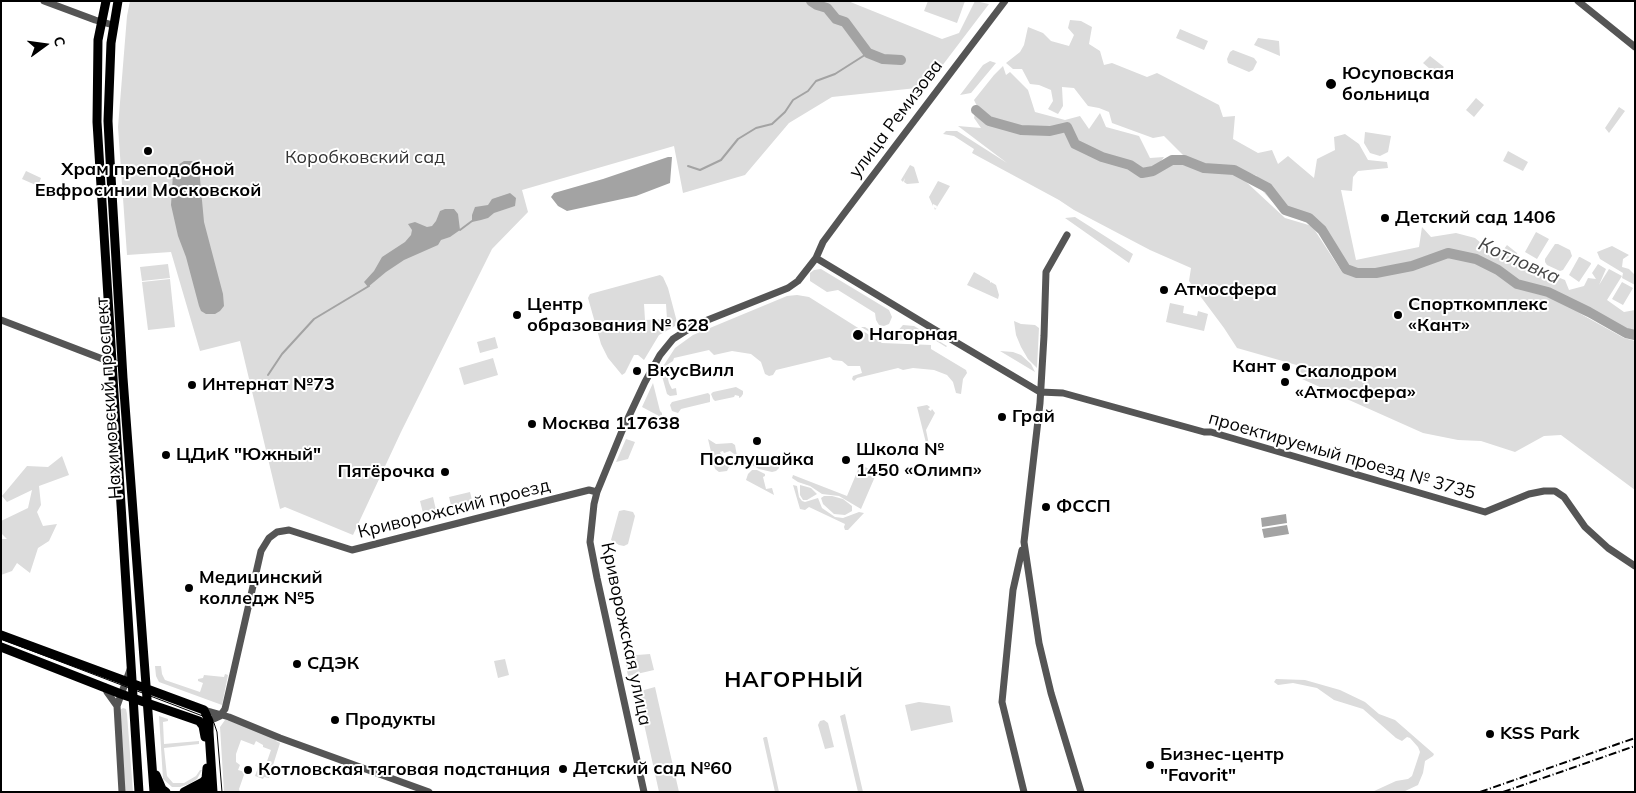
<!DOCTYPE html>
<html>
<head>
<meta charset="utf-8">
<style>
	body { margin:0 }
	#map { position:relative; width:1636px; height:793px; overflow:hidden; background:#fff; font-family:Mulish,sans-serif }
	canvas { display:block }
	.frame { position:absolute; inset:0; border:2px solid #000; pointer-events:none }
	.north { position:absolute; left:20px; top:20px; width:50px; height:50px; -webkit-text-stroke:4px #fff; paint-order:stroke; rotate:76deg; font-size:14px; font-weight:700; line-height:20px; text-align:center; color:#000 }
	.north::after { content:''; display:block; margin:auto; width:18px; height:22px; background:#000; clip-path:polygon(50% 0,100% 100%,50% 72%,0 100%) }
</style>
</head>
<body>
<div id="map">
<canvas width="1636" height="793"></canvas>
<div class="frame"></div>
<div class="north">С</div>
</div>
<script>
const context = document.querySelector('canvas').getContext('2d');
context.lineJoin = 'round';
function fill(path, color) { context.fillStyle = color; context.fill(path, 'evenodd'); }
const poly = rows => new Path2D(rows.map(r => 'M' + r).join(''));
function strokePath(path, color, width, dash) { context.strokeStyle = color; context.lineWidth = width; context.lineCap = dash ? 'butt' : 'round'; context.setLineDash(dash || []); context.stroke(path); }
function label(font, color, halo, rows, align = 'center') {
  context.font = font + ' Mulish,sans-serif'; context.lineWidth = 4; context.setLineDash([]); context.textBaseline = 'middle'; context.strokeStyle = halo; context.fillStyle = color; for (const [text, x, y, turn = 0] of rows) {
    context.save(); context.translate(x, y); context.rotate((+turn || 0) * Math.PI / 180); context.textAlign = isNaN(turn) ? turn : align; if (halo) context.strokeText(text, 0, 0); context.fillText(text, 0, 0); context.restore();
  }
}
const green = poly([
	[130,1,848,1,942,39,959,33,975,1,989,4,926,87,832,97,789,123,745,175,683,193,674,146,522,190,528,212,492,249,401,432,353,535,285,507,280,509,240,341,200,351,171,252,127,255,118,127,127,16],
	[928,1,965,1,957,23,924,11],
	[1070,20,1081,21,1092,27,1089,44,1100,51,1104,65,1112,63,1147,77,1157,73,1219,105,1223,117,1235,116,1233,139,1258,153,1272,150,1278,164,1288,156,1314,178,1317,159,1335,150,1334,137,1345,134,1359,144,1368,160,1387,162,1388,168,1358,171,1353,177,1352,191,1341,190,1356,260,1419,247,1422,227,1431,237,1456,233,1475,238,1498,257,1507,245,1517,253,1518,259,1525,266,1537,272,1540,270,1565,280,1569,290,1584,286,1588,278,1596,279,1592,273,1598,264,1606,269,1599,285,1609,269,1622,276,1607,300,1624,312,1635,310,1635,333,1613,322,1609,326,1579,313,1624,338,1635,341,1635,490,1561,435,1544,436,1515,452,1481,441,1458,440,1423,433,1302,379,1297,369,1300,366,1237,348,1224,328,1189,281,1191,268,1150,250,1074,210,1059,200,972,153,974,149,954,136,943,134,946,131,957,131,1007,163,958,126,981,128,974,118,977,106,974,100,994,75,1003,66,1006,75,1010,72,1028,90,1035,112,1065,120,1080,116,1089,129,1100,113,1106,127,1139,136,1150,158,1164,157,1159,164,1187,159,1164,136,1153,138,1112,123,1109,112,1099,108,1088,106,1074,88,1062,87,1063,106,1058,114,1048,109,1053,101,1051,90,1039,85,1030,84,1022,69,1013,69,1006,63,1020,52,1024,45,1028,27,1043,33,1051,41,1069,46,1074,35,1068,28],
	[1211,164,1232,166,1257,176,1255,183,1282,212,1312,225,1322,232,1329,246,1349,273,1342,272,1312,226,1285,218,1243,179],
	[1180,29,1208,41,1204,50,1176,38],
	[1258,38,1279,41,1280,56,1254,45],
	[1233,50,1254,58,1257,62,1253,70,1249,72,1228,63,1227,59,1230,52],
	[1430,56,1444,67,1437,75,1423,63],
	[990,61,996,63,971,93,960,95,983,65],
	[1476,98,1484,105,1474,117,1466,110],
	[1619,107,1625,111,1609,133,1605,128],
	[1365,132,1391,136,1388,152,1380,156,1370,153,1364,143],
	[1508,151,1528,162,1523,171,1503,161],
	[910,165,914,167,919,183,907,184,904,182,905,178,903,182,901,180],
	[26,171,41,178,38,186,22,179],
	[938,181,950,186,935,210,934,207,936,209,937,206,933,204,933,206,929,197],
	[1075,217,1133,254,1129,263,1065,218],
	[1536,232,1549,239,1537,259,1525,252],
	[1555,244,1558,244,1570,250,1572,256,1563,270,1560,271,1547,265,1545,262,1545,259],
	[1612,246,1629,255,1623,259,1622,267,1629,269,1635,275,1635,285,1622,278,1623,273,1600,259,1597,252],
	[1579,257,1580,257,1591,263,1591,264,1579,282,1569,275],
	[168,264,170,278,142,281,140,267],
	[821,269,889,310,892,317,889,324,884,326,879,325,876,320,875,313,838,290,827,292,810,281,810,273,814,270],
	[974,272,990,281,990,283,991,282,996,285,999,295,998,299,967,285],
	[660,275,663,277,668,288,677,322,675,326,659,335,644,360,638,355,634,355,625,373,622,375,608,358,601,344,588,298,590,294],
	[644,304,666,304,667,319,645,320],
	[170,279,175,327,148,330,142,282],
	[1622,282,1633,288,1623,305,1612,299],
	[797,295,809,297,882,343,931,345,931,349,966,370,967,373,963,379,961,394,956,393,953,382,947,375,934,370,913,368,903,370,898,368,857,378,854,381,852,379,853,376,862,373,860,366,848,366,842,361,833,360,830,357,776,370,773,375,769,376,765,374,761,362,751,354,732,351,714,355,709,350,674,358,673,361,662,368,675,348,693,335,787,296],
	[1170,303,1184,306,1183,313,1197,316,1198,311,1208,314,1204,331,1166,322],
	[1014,321,1021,324,1035,325,1039,328,1037,368,1028,359,1021,347,1016,335],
	[903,325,914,326,947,346,946,347,933,339,885,341,861,327,865,327,879,336,884,337,895,334],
	[495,337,498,348,480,353,477,342],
	[1000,351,1013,352,1021,355,1031,364,1035,372],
	[493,358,498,375,464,385,459,368],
	[666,371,669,383,672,389,676,388,677,395,670,396,667,394,662,376],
	[653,383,660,411,662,413,662,415,659,416,642,407],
	[736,387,743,391,743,394,741,397,739,398,739,396,735,395,734,397,715,401,713,399,711,394,713,392],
	[708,393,710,395,710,402,681,409,678,413,672,411,670,405,672,402],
	[927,405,930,407,928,409,931,411,932,409,935,413,926,430,931,454,929,455,917,407],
	[626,439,635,442,628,459,616,462],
	[708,439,716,444,732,443,735,445,737,456,730,451,724,453,723,451,720,452,721,454,723,455,724,462,730,465,727,471,719,472,715,469],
	[62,456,69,475,39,486,41,505,37,512,43,526,57,524,49,541,38,548,30,573,17,563,12,571,1,575,1,539,7,539,1,533,1,521,28,508,32,490,7,502,2,496,27,466,48,467],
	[746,456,750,461,757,464,776,460,779,462,779,468,776,471,772,472,759,469,747,462],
	[860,465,877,472,861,509,839,496,822,494,810,486,798,482,792,478,793,475,847,496],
	[752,470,757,470,765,474,765,476,763,477,766,489,772,488,774,495,746,480,748,474],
	[793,485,797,486,799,497,802,501,805,502,818,498,822,508,835,517,843,518,859,512,864,513,848,530,845,530,844,527,845,524,809,507,805,510,800,509],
	[800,485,811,488,817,494,807,500,803,500,800,495],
	[470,492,473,504,452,509,449,497],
	[824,496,832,496,843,499,852,506,852,511,845,515,834,514,823,504,821,498],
	[433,497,436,510,423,513,420,501],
	[624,510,633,512,635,516,628,544,624,546,619,545,611,540,619,511],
	[650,654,654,670,628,676,624,656],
	[505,659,509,675,498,678,494,661],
	[155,666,161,666,162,674,165,680,200,692,203,683,198,681,198,679,203,678,204,675,224,677,225,674,228,675,222,705,159,682,156,676],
	[1276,679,1305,680,1340,690,1365,702,1379,714,1395,720,1434,754,1433,756,1425,761,1423,773,1418,785,1403,792,1372,792,1396,781,1408,779,1412,776,1420,752,1418,747,1410,738,1407,737,1402,741,1396,738,1363,709,1334,700,1317,688,1293,683,1278,685,1274,682],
	[655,687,657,696,679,792,659,792,637,692],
	[919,702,950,706,953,722,911,731,905,705],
	[123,708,126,709,127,714,133,792,125,792,120,710],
	[845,714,863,792,858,792,840,716],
	[159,716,168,719,168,721,163,722,164,744,199,741,199,744,164,748,167,776,173,783,184,783,196,776,200,770,202,770,197,779,189,784,180,787,172,787,163,779],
	[231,719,277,738,276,741,280,743,269,778,264,777,263,779,255,776,259,765,265,767,271,750,263,747,263,745,256,741,254,745,241,740,236,754,236,762,240,765,238,770,245,772,239,789,240,792,224,792,220,727,225,720],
	[824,720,828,723,834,747,825,749,818,725,820,721],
	[765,737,767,737,779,792,775,792,763,738]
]);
const water = poly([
	[668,157,672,157,670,183,636,196,567,211,558,206,551,197,554,193,603,179],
	[184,161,192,161,199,168,204,222,223,294,224,306,220,311,215,314,206,314,201,311,199,306,186,257,178,236,171,205,173,174,175,167],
	[510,193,516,198,515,206,494,213,488,218,481,220,472,222,472,215,475,207,488,205,492,199],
	[445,209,454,209,458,214,460,230,450,237,441,240,438,245,404,260,386,272,368,287,364,282,374,271,382,257,405,242,411,235,412,230,408,224,415,222,427,227,432,226,436,221,440,211],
	[1286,514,1287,523,1262,527,1261,518],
	[1287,525,1289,534,1264,538,1262,529]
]);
const stream = poly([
	[688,166,700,170,721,160,738,139,756,128,772,124,785,112,793,100,808,91,816,81,835,74,868,53],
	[460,230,472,221],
	[268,375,282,354,314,319,369,286]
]);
const river = poly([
	[811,1,817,5,827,8,836,19,845,22,868,53,883,59,901,60],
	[976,110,989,121,1021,130,1050,131,1067,127,1075,144,1102,157,1130,165,1142,173,1153,171,1172,160,1184,160,1204,168,1234,170,1268,188,1285,210,1309,218,1322,230,1346,269,1357,273,1376,273,1412,266,1448,253,1476,259,1498,270,1517,284,1548,292,1589,312,1626,333,1635,335]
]);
const minor = poly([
	[44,1,95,20,113,25],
	[1578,1,1635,47],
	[1067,235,1046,272,1044,336,1040,403,1024,542,1039,643,1051,693,1081,792],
	[816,258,932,328,1040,392,1063,393,1204,432,1211,432,1485,512,1529,494,1544,491,1555,491,1564,497,1585,527,1608,548,1635,566],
	[1,320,113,363,122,364],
	[1022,550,1013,590,1002,702,1024,792],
	[105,687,107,692,117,706],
	[204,710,229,717,280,738,429,792],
	[205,721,209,721,220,716,225,709,261,551,269,538,277,532,289,530,352,550,589,490,597,492],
	[122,792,117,706,131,667],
	[644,792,597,578,590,542,594,504,597,492,622,431,645,382,660,355,673,339,695,325,788,288,798,281,816,258,823,242,843,215,1005,1]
]);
const major = poly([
	[106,1,98,40,97,122,139,792],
	[118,1,111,43,108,121,110,159,123,378,154,792],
	[1,635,204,710,209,721,209,732,213,792],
	[1,647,121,694,199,721,203,726,205,737],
	[156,775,162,789,166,792],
	[184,792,203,782,206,779,207,768],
	[199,792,206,788,212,778]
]);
const tram = poly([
	[1,639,208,718,214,723,217,732,222,792]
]);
const rail = poly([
	[1480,792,1635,738],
	[1503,792,1635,746]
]);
const markers = [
	[1331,84,6,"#000"],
	[148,151,5,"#000"],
	[1385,218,5,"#000"],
	[1164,290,5,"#000"],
	[517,315,5,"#000"],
	[1398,315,5,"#000"],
	[858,335,6,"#000"],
	[1286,367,5,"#000"],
	[637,371,5,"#000"],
	[1285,382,5,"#000"],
	[192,385,5,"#000"],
	[1002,417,5,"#000"],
	[532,424,5,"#000"],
	[757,441,5,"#000"],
	[166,455,5,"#000"],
	[846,460,5,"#000"],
	[445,472,5,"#000"],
	[1046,507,5,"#000"],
	[189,588,5,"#000"],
	[297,664,5,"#000"],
	[335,720,5,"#000"],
	[1490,734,5,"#000"],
	[1150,765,5,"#000"],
	[563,769,5,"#000"],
	[248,770,5,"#000"]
];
const poiNames = [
	["Юсуповская",1342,74],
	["больница",1342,95],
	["Храм преподобной",148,170,"center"],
	["Евфросинии Московской",148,191,"center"],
	["Детский сад 1406",1395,218],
	["Атмосфера",1174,290],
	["Центр",527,305],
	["образования № 628",527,326],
	["Спорткомплекс",1408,305],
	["«Кант»",1408,326],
	["Нагорная",869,335],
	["Кант",1276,367,"right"],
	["ВкусВилл",647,371],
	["Скалодром",1295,372],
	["«Атмосфера»",1295,393],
	["Интернат №73",202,385],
	["Грай",1012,417],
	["Москва 117638",542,424],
	["Школа №",856,450],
	["1450 «Олимп»",856,471],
	["ЦДиК \"Южный\"",176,455],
	["Послушайка",757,460,"center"],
	["Пятёрочка",435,472,"right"],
	["ФССП",1056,507],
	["Медицинский",199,578],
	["колледж №5",199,599],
	["СДЭК",307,664],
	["Продукты",345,720],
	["KSS Park",1500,734],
	["Бизнес-центр",1160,755],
	["\"Favorit\"",1160,776],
	["Детский сад №60",573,769],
	["Котловская тяговая подстанция",258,770]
];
const streetNames = [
	["улица Ремизова",896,119,-53],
	["Нахимовский проспект",109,398,-94],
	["проектируемый проезд № 3735",1342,456,16],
	["Криворожский проезд",454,509,-14],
	["Криворожская улица",626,634,78]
];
const parkNames = [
	["Коробковский сад",365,158]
];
const waterNames = [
	["Котловка",1519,261,24]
];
const districtNames = [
	["НАГОРНЫЙ",794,680]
];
fill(green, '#dcdcdc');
fill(water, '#a3a3a3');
strokePath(stream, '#a3a3a3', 2);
strokePath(river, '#a3a3a3', 10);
strokePath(minor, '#555', 7);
strokePath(major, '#000', 9);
strokePath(tram, '#000', 1);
strokePath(rail, '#000', 2, [8, 2.5, 1, 2.5]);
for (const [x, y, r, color] of markers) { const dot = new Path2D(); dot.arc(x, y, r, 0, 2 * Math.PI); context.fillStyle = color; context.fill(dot); strokePath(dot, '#fff', 2); }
label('bold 18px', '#000', '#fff', poiNames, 'left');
label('18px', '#000', '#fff', streetNames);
label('18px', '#333', '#fff', parkNames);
label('italic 19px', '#444', '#fff', waterNames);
context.letterSpacing = '1px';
label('bold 22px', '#000', '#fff', districtNames);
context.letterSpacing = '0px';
</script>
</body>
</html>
